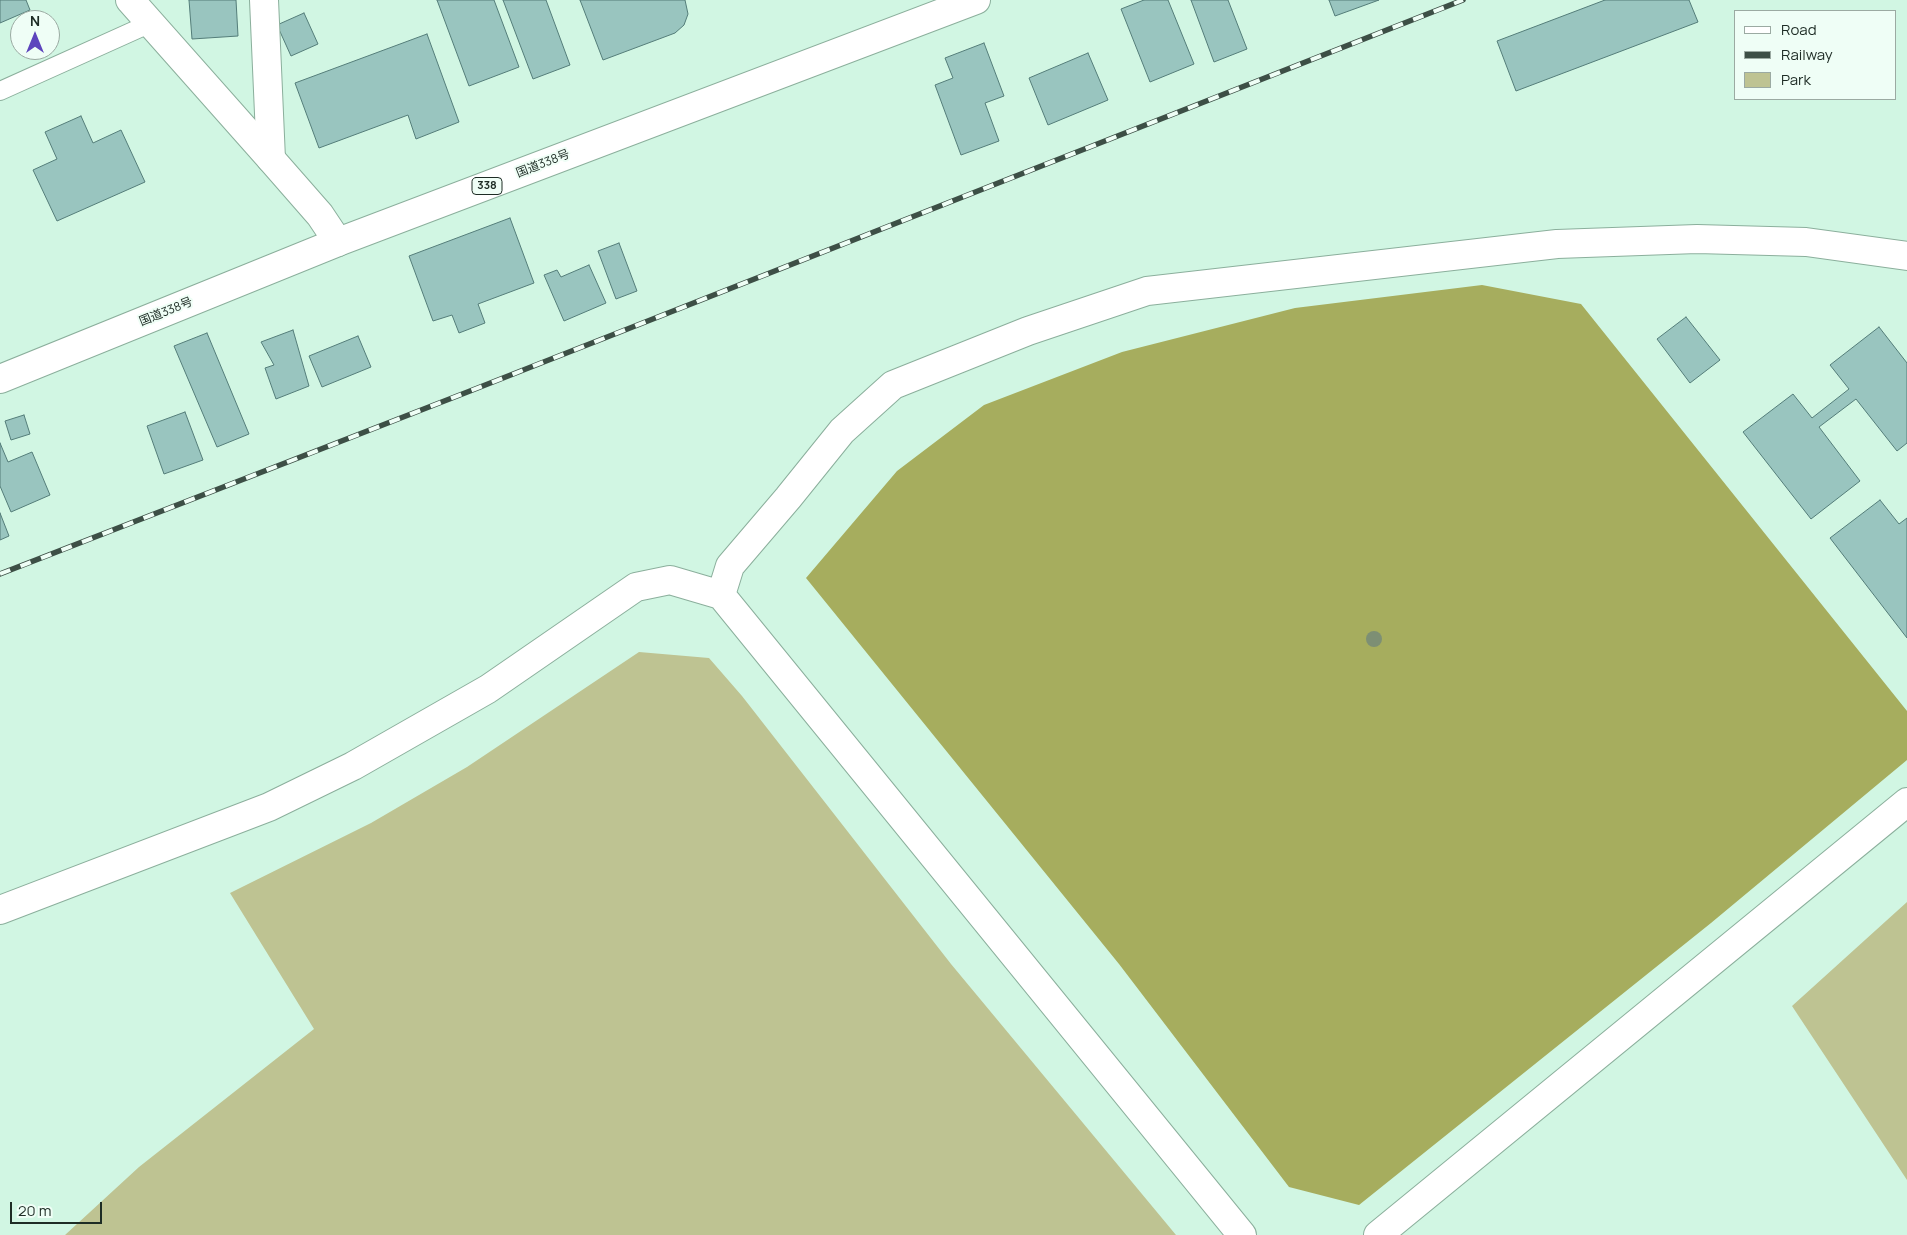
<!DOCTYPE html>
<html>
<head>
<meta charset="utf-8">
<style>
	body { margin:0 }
	#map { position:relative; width:1907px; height:1235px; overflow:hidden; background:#d1f6e3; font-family:Manrope,sans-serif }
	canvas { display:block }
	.legend { position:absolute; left:1734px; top:10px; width:162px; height:90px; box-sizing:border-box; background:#effef6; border:1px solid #9baaa2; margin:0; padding:6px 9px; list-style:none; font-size:15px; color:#1e2c25 }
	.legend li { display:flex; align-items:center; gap:10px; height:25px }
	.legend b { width:25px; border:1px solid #9baaa2 }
	.north { position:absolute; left:10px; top:10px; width:50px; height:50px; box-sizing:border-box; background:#effef6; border:1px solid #9baaa2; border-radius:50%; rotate:0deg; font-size:14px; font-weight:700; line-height:20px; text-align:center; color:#1e2c25 }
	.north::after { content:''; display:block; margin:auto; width:18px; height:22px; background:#5d45bd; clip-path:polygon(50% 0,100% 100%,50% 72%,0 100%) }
	.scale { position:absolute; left:10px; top:1202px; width:92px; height:22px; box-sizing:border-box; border:2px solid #1e2c25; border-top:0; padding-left:6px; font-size:15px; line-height:18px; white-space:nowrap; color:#1e2c25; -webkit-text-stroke:4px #effef6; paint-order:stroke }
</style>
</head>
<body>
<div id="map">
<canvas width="1907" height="1235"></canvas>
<ul class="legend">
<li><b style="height:6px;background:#fff"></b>Road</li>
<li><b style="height:6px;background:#3d4f46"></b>Railway</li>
<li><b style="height:14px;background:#bec392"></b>Park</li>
</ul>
<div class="north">N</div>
<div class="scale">20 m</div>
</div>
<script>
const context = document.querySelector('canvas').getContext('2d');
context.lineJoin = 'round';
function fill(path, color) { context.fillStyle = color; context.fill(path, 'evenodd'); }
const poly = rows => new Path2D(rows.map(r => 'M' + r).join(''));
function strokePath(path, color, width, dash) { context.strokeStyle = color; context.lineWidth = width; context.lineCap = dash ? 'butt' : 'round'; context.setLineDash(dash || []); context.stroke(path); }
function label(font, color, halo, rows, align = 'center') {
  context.font = font + ' Manrope,"Noto Sans JP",sans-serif'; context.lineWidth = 4; context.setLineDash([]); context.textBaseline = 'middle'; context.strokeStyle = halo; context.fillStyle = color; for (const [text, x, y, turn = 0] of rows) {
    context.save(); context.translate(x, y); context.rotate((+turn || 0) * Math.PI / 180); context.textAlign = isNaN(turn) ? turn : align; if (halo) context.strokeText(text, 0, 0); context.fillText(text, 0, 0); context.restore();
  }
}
const green = poly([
	[639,652,709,658,742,696,951,964,1176,1235,65,1235,139,1167,314,1029,230,893,371,823,467,767],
	[1907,902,1907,1180,1792,1006]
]);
const forest = poly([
	[1482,285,1581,304,1907,711,1907,760,1711,923,1359,1205,1289,1187,1119,964,806,578,897,471,984,405,1122,352,1295,308]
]);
const building = poly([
	[0,0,26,0,30,10,0,23,0,0],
	[189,0,236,0,238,36,192,39,189,0],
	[437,0,494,0,519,67,469,86,437,0],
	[503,0,546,0,570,65,533,79,503,0],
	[580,0,685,0,688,14,684,25,675,33,603,60,580,0],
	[1144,0,1168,0,1194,64,1150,82,1121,9,1144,0],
	[1191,0,1228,0,1247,49,1214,62,1191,0],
	[1329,0,1379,0,1335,16,1329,0],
	[1605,0,1689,0,1698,22,1516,91,1497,41,1605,0],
	[304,13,318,44,291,56,277,25,304,13],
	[427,34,459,122,416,139,408,115,319,148,295,83,427,34],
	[984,43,1004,96,985,103,999,141,961,155,935,85,953,78,945,58,984,43],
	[1088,53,1108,100,1048,125,1029,78,1088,53],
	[81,116,93,143,121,130,145,182,57,221,33,170,57,159,45,132,81,116],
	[510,218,534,283,478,304,485,323,459,333,452,315,433,321,409,256,510,218],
	[619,243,637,291,616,299,598,251,619,243],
	[589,265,606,303,564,321,544,275,557,270,561,277,589,265],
	[1686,317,1720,360,1690,383,1657,339,1686,317],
	[1879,327,1907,363,1907,443,1897,451,1856,399,1819,427,1860,481,1811,519,1743,432,1793,394,1812,418,1849,389,1830,365,1879,327],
	[293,330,309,386,276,399,265,368,274,365,261,342,293,330],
	[207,333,249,434,217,447,174,346,207,333],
	[358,336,371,367,322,387,309,356,358,336],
	[185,412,203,460,164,474,147,426,185,412],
	[24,415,30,434,11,440,5,421,24,415],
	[0,443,8,462,32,452,50,495,11,512,0,486,0,443],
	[1880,500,1899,524,1907,518,1907,638,1830,538,1880,500],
	[0,513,9,536,0,540,0,513]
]);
const service = poly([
	[0,91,151,23]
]);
const minor = poly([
	[264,0,271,159],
	[721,595,1242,1235],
	[0,910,269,807,353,766,488,689,636,587,670,580,721,595,730,566,788,498,842,431,893,385,1028,331,1147,291,1557,244,1697,239,1806,242,1907,256]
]);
const tertiary = poly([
	[130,0,271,159,320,215,338,242],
	[1378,1235,1907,802]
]);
const trunk = poly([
	[0,379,338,242,976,0]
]);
const rail = poly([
	[0,574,470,391,1463,0]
]);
const trees = [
	[1374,639]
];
const shields = [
	[487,186,30]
];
const shieldNames = [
	["338",487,186]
];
const streetNames = [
	["国道338号",543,164,-21],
	["国道338号",166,312,-22]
];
fill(green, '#bec392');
fill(forest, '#a6ad5e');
fill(building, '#99c5bf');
strokePath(building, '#547d79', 1);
strokePath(service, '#8baf9c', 20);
strokePath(minor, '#8baf9c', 30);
strokePath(tertiary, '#8baf9c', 30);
strokePath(trunk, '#8baf9c', 30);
strokePath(service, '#fff', 18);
strokePath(minor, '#fff', 28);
strokePath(tertiary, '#fff', 28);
strokePath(trunk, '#fff', 28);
strokePath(rail, '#3d4f46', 5.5);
strokePath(rail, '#effef6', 4, [11]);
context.fillStyle = '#7d8f74';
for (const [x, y] of trees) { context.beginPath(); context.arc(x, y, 8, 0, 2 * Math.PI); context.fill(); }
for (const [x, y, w] of shields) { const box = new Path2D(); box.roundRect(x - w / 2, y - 8.5, w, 17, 4); context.fillStyle = '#effef6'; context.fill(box); strokePath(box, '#1e2c25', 1); }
label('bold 11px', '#1e2c25', null, shieldNames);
label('12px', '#1e2c25', '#effef6', streetNames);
</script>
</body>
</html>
